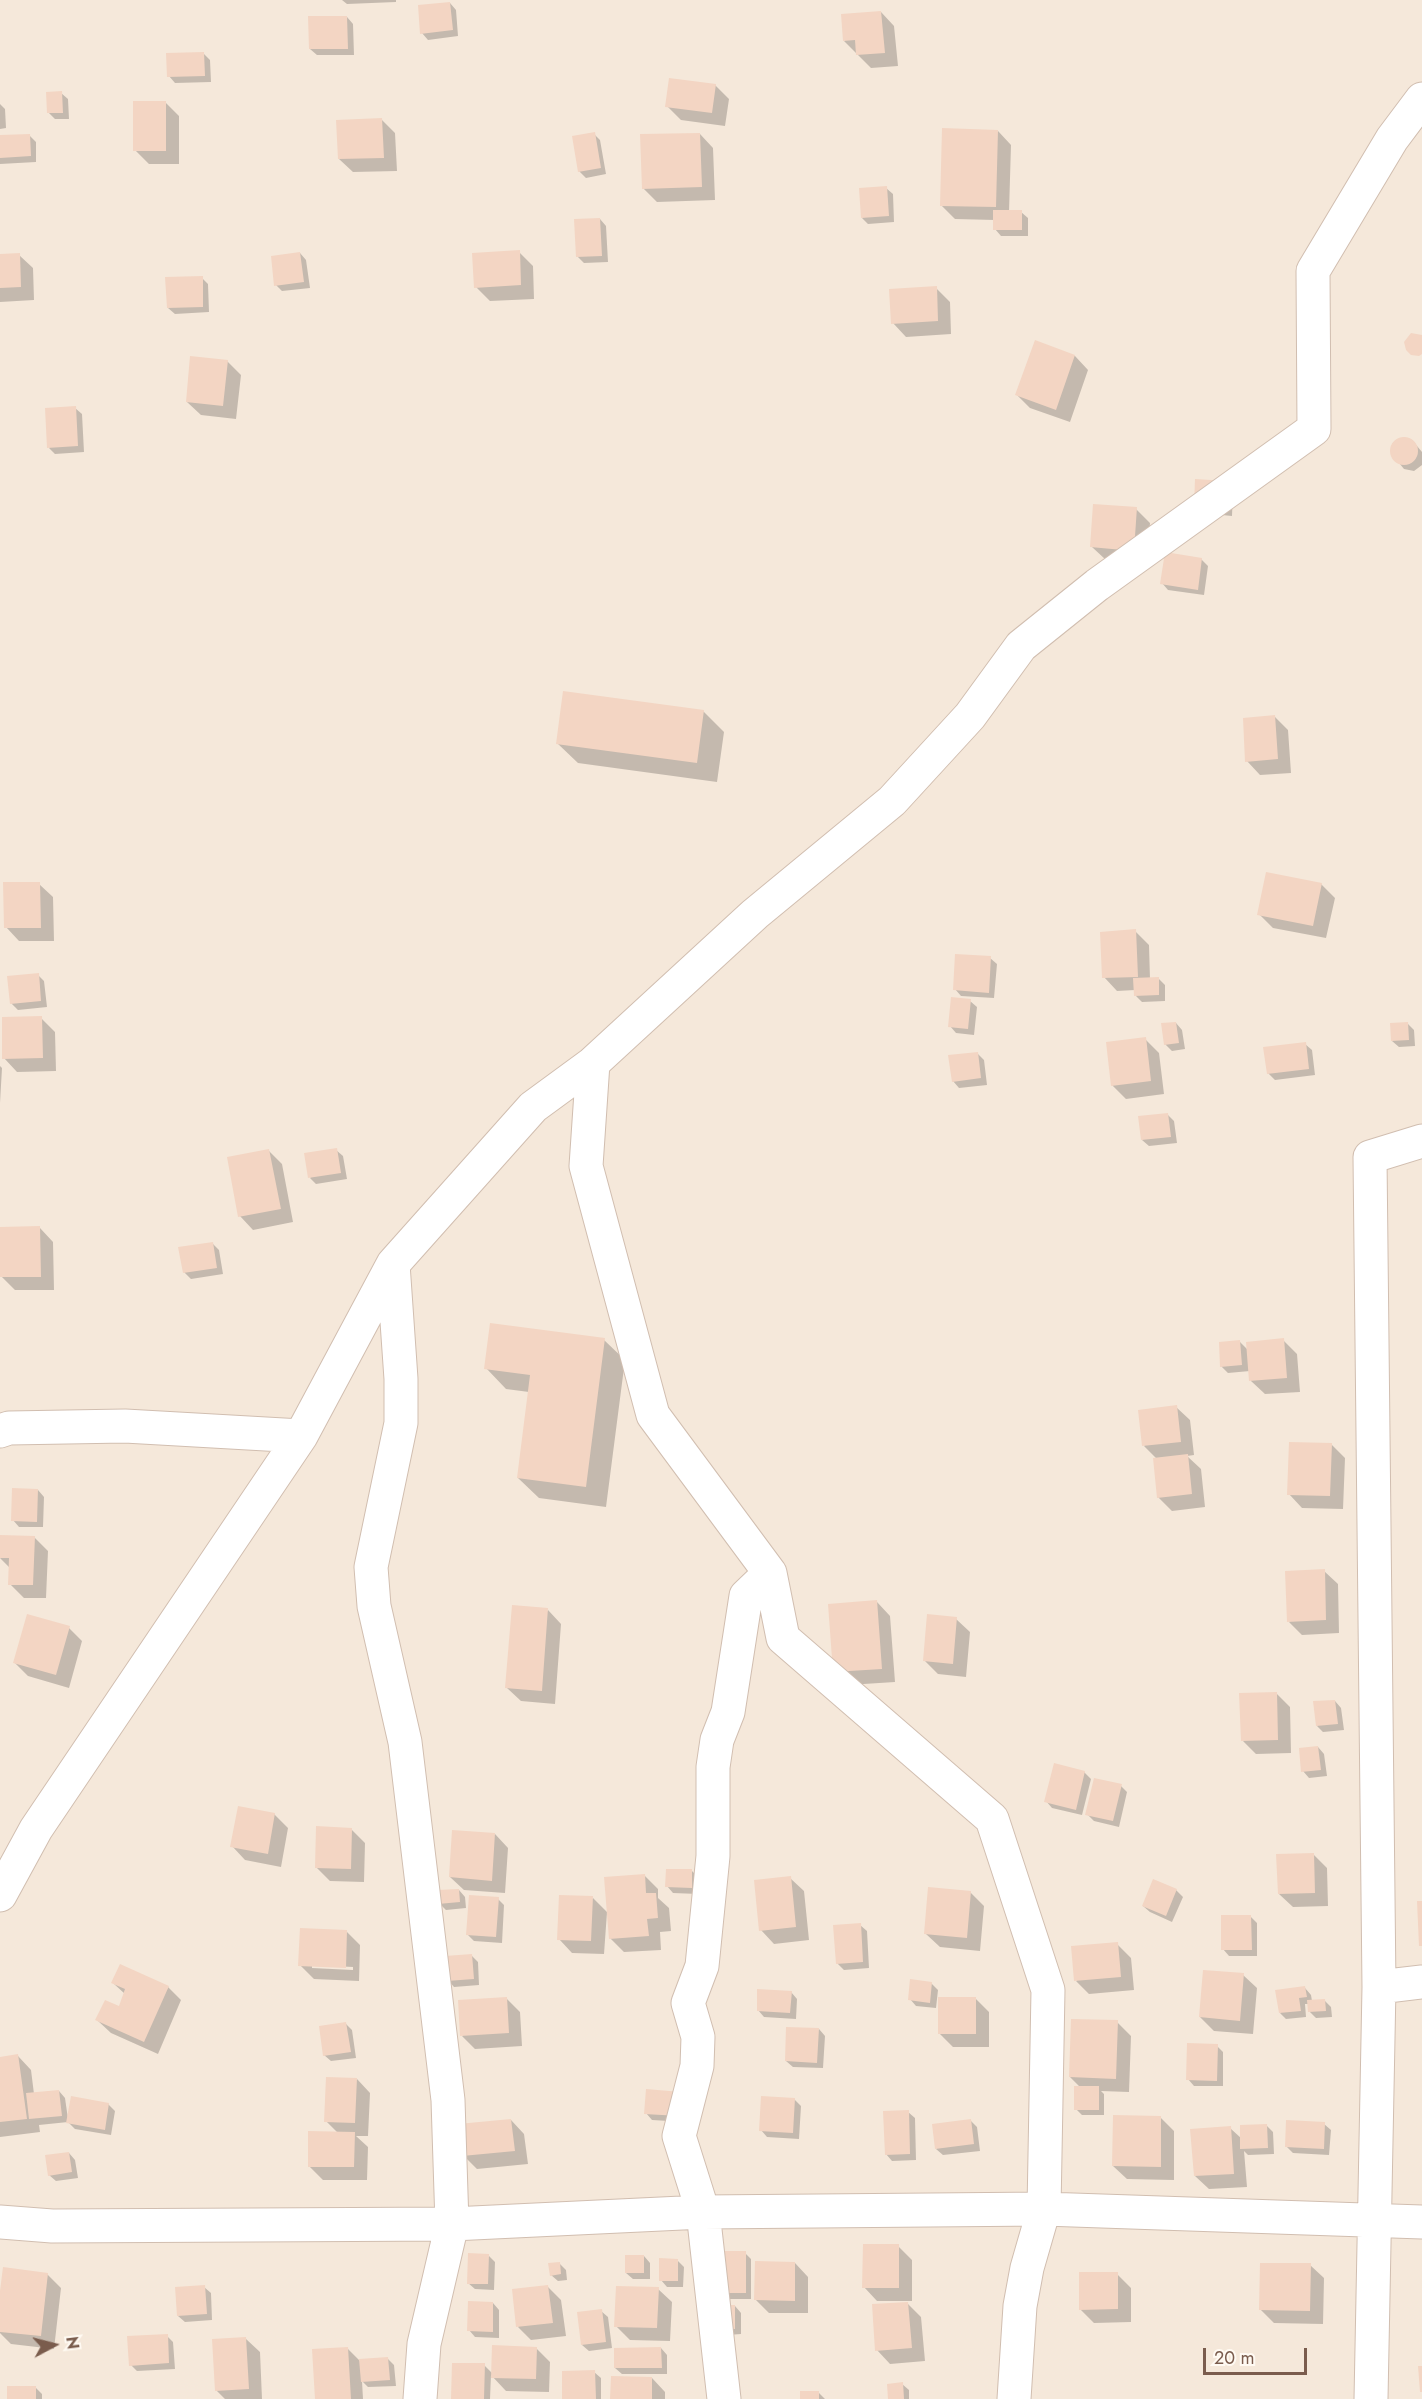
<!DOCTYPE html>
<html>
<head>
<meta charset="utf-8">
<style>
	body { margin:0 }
	#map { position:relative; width:1422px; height:2399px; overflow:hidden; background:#fdf6ec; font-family:Jost,sans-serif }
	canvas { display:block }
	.north { position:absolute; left:24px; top:2315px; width:60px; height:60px; -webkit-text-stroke:4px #fffaf3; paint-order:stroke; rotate:83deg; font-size:16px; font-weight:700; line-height:24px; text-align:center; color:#7a5c4d }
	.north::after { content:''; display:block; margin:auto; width:21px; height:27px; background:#7a5c4d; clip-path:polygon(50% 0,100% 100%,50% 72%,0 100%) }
	.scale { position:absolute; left:1203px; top:2348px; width:104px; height:27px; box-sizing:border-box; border:3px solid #7a5c4d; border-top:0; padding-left:8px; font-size:18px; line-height:21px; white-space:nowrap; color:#7a5c4d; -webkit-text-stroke:4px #fffaf3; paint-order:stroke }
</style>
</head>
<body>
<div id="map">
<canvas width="1422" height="2399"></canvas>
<div class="north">N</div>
<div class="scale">20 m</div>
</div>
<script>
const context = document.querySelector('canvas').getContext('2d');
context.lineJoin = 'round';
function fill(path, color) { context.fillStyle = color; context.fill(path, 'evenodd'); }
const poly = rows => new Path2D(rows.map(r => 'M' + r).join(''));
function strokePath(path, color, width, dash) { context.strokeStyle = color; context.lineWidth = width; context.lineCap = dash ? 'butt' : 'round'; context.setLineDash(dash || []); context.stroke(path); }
const residential = poly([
	[0,0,1422,0,1422,2399,0,2399]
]);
const shadow = poly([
	[342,0,396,0,396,2,347,4],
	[450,3,456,10,458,36,428,40,422,33],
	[881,12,894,26,898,66,871,68,844,41],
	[347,17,353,24,354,55,317,55,310,49],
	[203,53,210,60,211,82,175,83,169,76],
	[715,85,729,99,725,126,681,120,667,106],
	[61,93,68,99,69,119,55,119,48,112],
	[165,102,179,116,179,164,149,164,135,150],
	[0,104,5,109,6,128,0,129],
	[381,119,395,133,397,171,353,172,339,159],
	[998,131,1011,145,1009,212,1021,212,1028,218,1028,236,1001,236,995,229,995,220,955,219,941,205],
	[594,134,600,140,606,174,586,178,579,171],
	[700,134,713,148,715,200,657,202,643,188],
	[29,135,36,142,36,162,0,164,0,137],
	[886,188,893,194,894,222,868,224,862,218],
	[600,219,606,226,608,262,584,263,577,256],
	[519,252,533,266,534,299,490,301,476,287],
	[300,253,306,260,310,288,282,291,276,285],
	[0,255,19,255,33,268,34,300,0,302],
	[202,278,208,284,209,312,175,314,168,308],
	[936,288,950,302,951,334,906,337,893,323],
	[1036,342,1075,356,1088,370,1070,422,1030,408,1017,395],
	[227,361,241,375,236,419,201,415,187,402],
	[75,408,82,414,84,452,55,454,49,448],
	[1402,438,1412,440,1422,452,1422,465,1414,471,1404,469,1391,453,1393,443],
	[1233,489,1232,516,1202,513],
	[1136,509,1150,523,1147,564,1106,560,1092,547],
	[1201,559,1208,566,1204,595,1168,590,1162,583],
	[703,711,724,732,717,782,578,763,557,743],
	[1275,717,1288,730,1291,773,1260,775,1247,761],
	[39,884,53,897,54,941,19,941,6,927],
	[1321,884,1335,898,1326,938,1273,928,1259,914],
	[1135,931,1149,945,1150,979,1158,978,1165,985,1165,1001,1142,1002,1136,996,1135,990,1117,991,1104,977],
	[990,958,997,964,994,998,961,996,955,989],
	[38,975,44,981,47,1007,18,1010,11,1003],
	[970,1001,977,1007,974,1035,956,1033,950,1026],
	[41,1018,55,1032,56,1071,17,1072,4,1058],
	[1176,1023,1182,1030,1185,1049,1172,1051,1165,1044],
	[1408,1024,1414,1030,1415,1046,1399,1047,1392,1041],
	[1145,1039,1159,1053,1164,1094,1126,1099,1112,1085],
	[1305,1044,1312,1050,1315,1075,1275,1080,1268,1073],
	[977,1053,984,1060,987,1085,959,1088,953,1081],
	[0,1066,2,1068,0,1103],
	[1167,1114,1174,1121,1177,1143,1149,1146,1142,1140],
	[336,1150,343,1156,347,1179,316,1184,310,1178],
	[269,1151,282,1164,293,1222,253,1230,240,1216],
	[40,1228,53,1242,54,1290,15,1290,1,1276],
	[213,1244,219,1250,223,1274,191,1279,184,1272],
	[604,1340,625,1360,606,1507,539,1498,518,1478,529,1392,506,1389,486,1368],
	[1283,1340,1297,1354,1300,1392,1265,1394,1251,1381,1250,1371,1228,1373,1221,1366,1240,1342,1249,1351],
	[1176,1407,1190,1420,1194,1455,1187,1456,1201,1469,1205,1507,1172,1511,1158,1497,1157,1459,1144,1446],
	[1331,1444,1345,1458,1343,1509,1302,1508,1289,1494],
	[38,1490,44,1497,43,1527,19,1527,13,1520],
	[34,1537,48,1551,46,1598,24,1598,10,1584,10,1568,0,1558],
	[1324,1571,1338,1584,1339,1633,1302,1635,1289,1622],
	[877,1602,890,1616,895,1682,848,1685,834,1672],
	[548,1610,561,1624,555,1704,521,1701,507,1688],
	[956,1619,970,1632,966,1677,938,1674,925,1661],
	[69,1628,82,1641,69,1688,28,1676,15,1663],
	[1276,1693,1290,1707,1291,1753,1256,1754,1243,1741],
	[1335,1701,1341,1708,1344,1730,1323,1732,1317,1726],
	[1318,1747,1324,1754,1327,1776,1309,1778,1303,1771],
	[1084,1772,1091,1779,1082,1815,1052,1808,1046,1801],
	[1121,1786,1127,1792,1119,1827,1094,1821,1087,1814],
	[274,1814,288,1828,281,1867,245,1860,232,1846],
	[351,1829,365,1843,364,1882,330,1881,316,1867],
	[495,1834,508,1848,505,1893,464,1890,450,1877],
	[1313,1854,1327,1868,1328,1906,1293,1907,1279,1894],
	[691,1870,698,1877,698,1894,673,1893,667,1886],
	[644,1875,658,1889,658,1898,669,1908,671,1931,660,1932,661,1950,624,1952,610,1938],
	[790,1878,804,1891,809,1940,774,1944,761,1930],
	[459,1890,465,1897,466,1908,446,1910,439,1903],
	[1176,1890,1183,1897,1172,1922,1150,1912,1143,1906],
	[970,1892,984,1906,980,1951,940,1947,926,1934],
	[593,1898,607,1912,604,1954,572,1953,559,1939],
	[498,1899,504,1905,502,1943,474,1941,468,1935],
	[1250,1916,1257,1923,1257,1956,1229,1956,1223,1949],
	[860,1925,867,1931,869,1968,844,1970,837,1963],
	[347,1932,360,1945,359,1981,314,1979,300,1965],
	[312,1965,353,1967,353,1970,312,1968],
	[1117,1944,1131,1958,1134,1990,1089,1994,1076,1981],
	[472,1956,478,1962,479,1985,454,1987,448,1980],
	[1243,1975,1257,1988,1253,2034,1214,2031,1200,2017],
	[113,1983,168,1987,181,2000,158,2054,111,2033,97,2020,119,2008,125,1994],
	[931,1983,938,1990,936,2008,916,2006,910,1999],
	[1305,1988,1311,1995,1312,2001,1325,2001,1331,2007,1332,2017,1316,2018,1309,2011,1309,2004,1305,2004,1306,2017,1286,2019,1280,2013],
	[791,1992,797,1999,796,2019,764,2017,758,2010],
	[506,1998,520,2012,522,2046,475,2049,462,2036],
	[975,1998,989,2012,989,2047,953,2047,939,2033],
	[1117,2022,1131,2036,1129,2092,1101,2091,1104,2094,1104,2115,1082,2115,1076,2109,1081,2088,1070,2077],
	[346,2024,352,2030,356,2058,331,2061,324,2055],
	[819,2029,825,2036,823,2068,793,2067,786,2061],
	[1217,2046,1223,2052,1223,2086,1194,2086,1188,2079],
	[18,2056,31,2070,34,2094,59,2091,65,2098,68,2119,108,2104,115,2111,111,2135,75,2129,68,2122,39,2125,40,2132,0,2137,0,2058],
	[357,2079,370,2093,368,2136,356,2136,368,2147,367,2180,323,2180,309,2166,338,2133,326,2121],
	[681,2093,686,2122,652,2120,646,2113],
	[794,2099,801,2106,799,2139,767,2137,761,2130],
	[908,2112,915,2118,916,2160,892,2161,886,2154],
	[1160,2117,1174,2131,1174,2180,1127,2179,1113,2166],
	[511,2120,524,2134,528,2164,477,2169,463,2155],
	[970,2120,977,2127,980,2151,943,2155,936,2149],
	[1324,2124,1331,2130,1329,2155,1293,2153,1286,2146],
	[1267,2126,1273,2132,1274,2154,1248,2155,1244,2151,1247,2187,1209,2189,1195,2176,1230,2128,1242,2139],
	[69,2153,75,2160,78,2178,56,2181,49,2175],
	[898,2246,912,2260,912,2301,877,2301,864,2287],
	[745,2253,751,2259,751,2299,730,2299,723,2293],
	[489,2256,495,2262,494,2290,475,2289,468,2283],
	[644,2256,650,2263,650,2279,633,2279,626,2273],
	[677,2260,684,2267,683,2287,667,2287,661,2280],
	[559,2263,566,2270,567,2280,558,2281,551,2275],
	[795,2263,808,2277,808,2313,769,2313,755,2299],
	[1310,2265,1324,2278,1323,2324,1274,2323,1260,2309],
	[47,2274,61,2288,54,2349,11,2344,0,2333,0,2305],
	[1117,2274,1131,2288,1131,2322,1094,2323,1080,2309],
	[547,2286,561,2300,566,2336,531,2340,518,2327],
	[204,2287,211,2293,212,2320,185,2322,178,2316],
	[658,2289,672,2302,670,2341,630,2340,616,2326],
	[493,2303,499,2310,499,2338,475,2337,469,2330],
	[908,2304,921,2317,925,2361,890,2364,877,2350],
	[735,2306,741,2313,741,2334,728,2335],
	[601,2311,608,2317,612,2348,589,2351,582,2345],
	[167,2336,173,2342,175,2369,137,2371,131,2365],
	[246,2339,260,2352,262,2399,225,2399,216,2390],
	[536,2348,550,2362,549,2392,506,2391,491,2375,490,2399,453,2399,484,2365,493,2374],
	[661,2348,667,2355,667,2374,622,2374,615,2368],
	[348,2349,360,2361,388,2359,394,2365,396,2386,368,2387,362,2381,363,2399,316,2399],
	[594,2372,601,2378,601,2399,564,2399],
	[652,2378,665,2392,665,2399,612,2399],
	[902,2384,909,2390,909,2399,890,2399],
	[36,2388,42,2394,42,2399,8,2399],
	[819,2393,825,2399,801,2399]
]);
const building = poly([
	[450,2,453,30,420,34,418,5],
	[881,11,885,53,856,55,855,40,843,41,841,14],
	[308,16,347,16,348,49,309,49],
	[204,52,205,76,167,77,166,53],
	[669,78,716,84,712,113,665,107],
	[62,91,63,113,47,113,46,92],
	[133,101,166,101,166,151,133,151],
	[382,118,384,158,338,159,336,120],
	[942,128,998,130,996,207,940,206],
	[595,132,601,168,578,172,572,136],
	[700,133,702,187,642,189,640,134],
	[30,134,31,156,0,158,0,135],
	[887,186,889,216,861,218,859,188],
	[993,210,1022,210,1022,230,993,230],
	[600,218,602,256,576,257,574,219],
	[520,250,521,285,474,288,472,253],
	[300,252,304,282,274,286,271,256],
	[20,253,21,287,0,288,0,254],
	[203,276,203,307,167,308,165,277],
	[937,286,938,321,891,324,889,289],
	[1411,333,1422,335,1422,354,1419,356,1411,355,1406,350,1404,342],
	[1035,340,1075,355,1056,410,1015,395],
	[190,356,228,360,223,406,186,402],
	[76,406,78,446,47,448,45,408],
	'1390 451a14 14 0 1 1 28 0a14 14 0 1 1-28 0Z',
	[1195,479,1227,481,1194,507],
	[1093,504,1137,507,1134,551,1090,547],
	[1165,552,1202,558,1198,590,1160,584],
	[563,691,704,710,697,763,556,744],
	[1275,715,1278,759,1245,762,1243,718],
	[1266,872,1322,883,1313,926,1257,915],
	[3,882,40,882,41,928,4,928],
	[1136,929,1138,977,1102,978,1100,932],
	[955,954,991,956,989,993,953,990],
	[39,973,41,1001,10,1004,7,976],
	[1159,977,1159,995,1134,996,1133,978],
	[951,997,971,999,968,1029,948,1027],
	[42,1016,43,1058,2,1059,2,1017],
	[1176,1022,1179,1043,1164,1045,1161,1023],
	[1408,1022,1409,1040,1391,1041,1390,1023],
	[1146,1037,1151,1081,1111,1086,1106,1042],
	[1306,1042,1309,1069,1267,1074,1263,1047],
	[978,1052,981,1078,952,1082,948,1055],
	[1168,1113,1171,1137,1141,1140,1138,1116],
	[337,1148,341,1173,308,1178,304,1153],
	[269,1149,281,1209,238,1217,227,1157],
	[40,1226,41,1277,0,1277,0,1227],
	[213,1242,217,1268,183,1273,178,1247],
	[490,1323,605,1338,586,1487,517,1478,530,1375,484,1369],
	[1284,1338,1287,1378,1249,1381,1246,1342],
	[1240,1340,1242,1365,1220,1367,1219,1342],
	[1177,1405,1181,1442,1142,1446,1138,1410],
	[1289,1442,1332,1443,1330,1496,1287,1495],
	[1188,1454,1192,1494,1157,1498,1153,1458],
	[12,1488,38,1489,37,1522,11,1521],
	[0,1535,35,1536,33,1585,8,1585,9,1558,0,1558],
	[1325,1569,1326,1620,1287,1622,1285,1571],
	[877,1600,882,1669,833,1672,828,1604],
	[512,1605,548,1608,542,1691,505,1688],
	[27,1614,70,1626,56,1675,13,1663],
	[927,1614,957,1617,953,1664,923,1661],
	[1277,1692,1278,1740,1241,1741,1239,1693],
	[1335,1700,1338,1724,1316,1726,1313,1701],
	[1318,1746,1321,1770,1301,1772,1299,1748],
	[1054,1763,1085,1771,1076,1810,1044,1802],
	[1094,1778,1122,1784,1113,1821,1085,1815],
	[238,1806,275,1813,268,1854,230,1847],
	[316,1826,352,1828,351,1869,315,1868],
	[452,1830,495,1833,492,1881,449,1877],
	[1314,1853,1315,1893,1278,1894,1276,1854],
	[666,1869,692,1869,692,1888,665,1887],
	[645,1874,646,1893,656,1893,658,1918,647,1919,649,1936,609,1939,604,1877],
	[791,1876,796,1927,759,1931,754,1880],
	[1153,1879,1177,1889,1166,1916,1142,1906],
	[928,1887,971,1891,967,1938,924,1934],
	[459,1889,460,1902,438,1904,437,1890],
	[469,1895,499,1897,496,1937,466,1935],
	[559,1895,593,1896,591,1941,557,1940],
	[1417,1901,1422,1901,1422,1946,1419,1946],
	[1221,1915,1251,1915,1252,1950,1221,1950],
	[861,1923,863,1962,836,1964,833,1925],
	[300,1928,347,1930,346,1968,298,1966],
	[1118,1942,1121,1977,1074,1981,1071,1946],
	[472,1954,474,1979,447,1981,445,1956],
	[120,1964,169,1986,144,2042,95,2020,105,2000,119,2006,125,1989,111,1983],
	[1203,1970,1244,1973,1240,2021,1199,2017],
	[910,1979,932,1982,930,2003,908,2000],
	[1305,1986,1307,1997,1299,1998,1301,2011,1279,2013,1275,1990],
	[757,1989,792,1991,790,2013,757,2011],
	[507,1997,509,2033,460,2036,458,2000],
	[938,1997,976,1997,976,2034,938,2034],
	[1325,1999,1326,2011,1308,2012,1307,2000],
	[1071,2019,1118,2020,1116,2079,1069,2077],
	[346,2022,351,2052,323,2056,319,2026],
	[786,2027,819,2028,817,2063,785,2061],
	[1187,2043,1218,2044,1217,2081,1186,2080],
	[18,2054,27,2119,0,2122,0,2057],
	[326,2077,357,2078,355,2123,324,2122],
	[1074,2086,1099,2086,1099,2110,1074,2110],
	[646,2089,681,2092,680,2116,644,2114],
	[59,2090,62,2116,29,2119,26,2093],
	[71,2096,109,2103,105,2130,66,2123],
	[761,2096,795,2098,793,2133,759,2131],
	[909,2110,910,2154,885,2155,883,2111],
	[1113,2115,1161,2116,1161,2167,1112,2166],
	[511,2119,515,2151,462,2156,458,2124],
	[971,2119,974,2144,935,2149,932,2124],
	[1286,2120,1325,2122,1324,2149,1285,2147],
	[1267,2124,1268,2148,1240,2149,1240,2125],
	[1231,2126,1234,2174,1194,2176,1190,2129],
	[308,2131,355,2132,354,2167,308,2167],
	[69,2152,72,2172,48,2176,45,2155],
	[863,2244,899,2244,899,2288,862,2288],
	[722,2251,746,2251,746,2293,722,2293],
	[468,2253,489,2254,488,2284,467,2284],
	[625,2255,644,2255,644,2273,625,2273],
	[659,2258,678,2259,678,2281,659,2281],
	[755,2261,795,2262,795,2301,754,2300],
	[560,2262,561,2274,550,2276,548,2263],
	[1260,2263,1311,2263,1310,2311,1259,2310],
	[3,2267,48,2273,41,2336,0,2332,0,2291],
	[1079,2272,1118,2272,1118,2309,1079,2310],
	[205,2285,207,2314,177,2316,175,2287],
	[548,2285,553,2323,516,2327,512,2289],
	[616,2286,659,2287,657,2328,614,2327],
	[468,2301,493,2302,493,2332,467,2331],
	[908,2302,912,2348,875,2351,872,2304],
	[720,2305,735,2305,735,2329,720,2329],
	[602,2309,606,2342,581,2345,577,2312],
	[168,2334,169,2363,129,2366,127,2336],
	[246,2337,249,2389,215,2391,212,2339],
	[492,2345,537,2347,536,2379,491,2378],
	[348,2347,351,2399,315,2399,312,2349],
	[661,2347,662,2368,614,2368,614,2348],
	[388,2357,390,2380,361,2382,359,2359],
	[452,2363,485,2363,484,2399,451,2399],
	[1418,2366,1422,2366,1422,2392,1420,2392],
	[595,2370,596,2399,562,2399,562,2371],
	[611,2376,652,2377,652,2399,610,2399],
	[903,2382,904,2399,888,2399,887,2384],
	[7,2386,36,2386,36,2399,7,2399],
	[800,2391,819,2391,819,2399,800,2399]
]);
const street = poly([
	[593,1063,586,1166,653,1415,770,1573,783,1638,992,1819,1048,1990,1044,2209,1027,2268,1020,2306,1014,2399],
	[393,1264,401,1379,401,1423,371,1567,374,1606,405,1742,420,1867,448,2100,452,2224,424,2344,420,2399],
	[0,1431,9,1428,125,1426,301,1436],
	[0,1895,36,1829,301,1436,393,1264,533,1107,593,1063,755,914,892,801,970,716,1021,646,1097,585,1314,429,1313,271,1392,139,1422,99],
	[1379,1987,1422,1982],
	[0,2222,52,2226,452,2224,703,2212,1044,2209,1422,2222],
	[724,2399,703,2212,679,2136,697,2066,698,2037,688,2003,702,1966,713,1856,713,1767,717,1740,728,1712,746,1596,770,1573],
	[1371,2399,1379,1987,1370,1157,1422,1141]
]);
fill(residential, '#f5e8da');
fill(shadow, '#0003');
fill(building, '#f3d5c3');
strokePath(street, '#d1beb0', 35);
strokePath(street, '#fff', 33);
</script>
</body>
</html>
